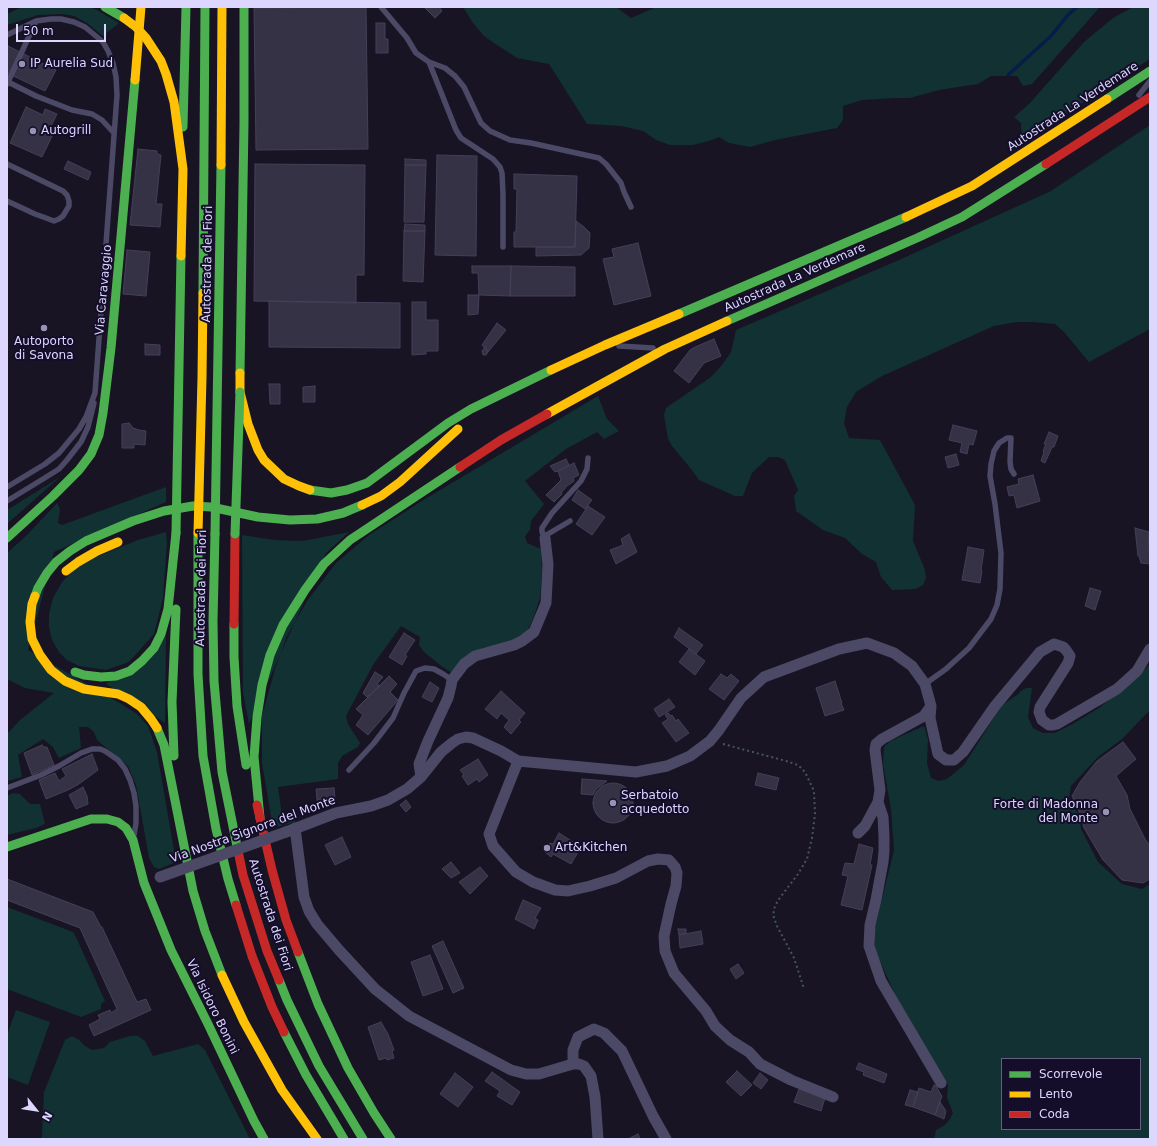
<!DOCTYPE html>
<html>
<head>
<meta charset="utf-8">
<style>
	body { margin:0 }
	#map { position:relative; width:1157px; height:1146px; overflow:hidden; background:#181424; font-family:"DejaVu Sans",sans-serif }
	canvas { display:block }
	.frame { position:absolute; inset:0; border:8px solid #ddd7ff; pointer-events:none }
	.legend { position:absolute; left:1001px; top:1058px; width:140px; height:72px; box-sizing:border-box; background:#140e2a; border:1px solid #645e7f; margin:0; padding:5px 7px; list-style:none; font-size:12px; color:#ddd7ff }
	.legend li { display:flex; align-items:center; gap:8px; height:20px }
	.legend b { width:20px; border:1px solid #645e7f }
	.north { position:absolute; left:16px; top:1090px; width:40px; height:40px; -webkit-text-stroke:3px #140e2a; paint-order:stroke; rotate:120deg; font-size:11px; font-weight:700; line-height:16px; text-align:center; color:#ddd7ff }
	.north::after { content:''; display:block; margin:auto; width:14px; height:18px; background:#ddd7ff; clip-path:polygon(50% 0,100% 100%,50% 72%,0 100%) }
	.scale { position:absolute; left:16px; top:24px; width:90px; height:18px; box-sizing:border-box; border:2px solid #ddd7ff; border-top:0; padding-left:5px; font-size:12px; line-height:14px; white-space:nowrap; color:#ddd7ff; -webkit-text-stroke:3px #140e2a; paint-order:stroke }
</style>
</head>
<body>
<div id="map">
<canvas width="1157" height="1146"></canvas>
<div class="frame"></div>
<ul class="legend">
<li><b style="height:5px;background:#4caf50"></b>Scorrevole</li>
<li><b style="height:5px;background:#ffc107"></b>Lento</li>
<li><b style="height:5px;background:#c62828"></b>Coda</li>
</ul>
<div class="north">N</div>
<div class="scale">50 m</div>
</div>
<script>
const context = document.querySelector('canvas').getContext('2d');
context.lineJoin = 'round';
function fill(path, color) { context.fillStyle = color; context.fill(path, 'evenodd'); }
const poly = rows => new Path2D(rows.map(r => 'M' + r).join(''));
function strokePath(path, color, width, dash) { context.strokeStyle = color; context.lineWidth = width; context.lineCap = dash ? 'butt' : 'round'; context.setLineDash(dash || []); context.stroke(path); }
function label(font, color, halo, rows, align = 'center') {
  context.font = font + ' "DejaVu Sans",sans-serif'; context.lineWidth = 4; context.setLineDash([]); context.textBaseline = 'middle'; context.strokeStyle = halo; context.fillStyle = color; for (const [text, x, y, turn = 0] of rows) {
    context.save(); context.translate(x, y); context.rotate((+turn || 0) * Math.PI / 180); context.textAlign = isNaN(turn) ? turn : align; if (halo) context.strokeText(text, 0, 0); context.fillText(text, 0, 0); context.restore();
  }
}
const green = poly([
	[22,7,89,7,97,10,119,23,103,36,87,23,74,16,63,14,38,15,7,25,7,14],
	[463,7,616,7,631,18,652,9,655,7,1100,7,1032,84,1023,86,1017,76,991,76,978,84,939,90,910,98,895,98,862,100,843,106,843,120,837,128,775,140,750,147,729,143,719,137,709,141,693,145,670,145,656,140,643,131,622,126,587,124,549,64,517,58,491,41,484,36,473,23],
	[1133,7,1150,7,1150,59,1022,142,1021,123,1014,117,1029,104,1084,42,1113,18],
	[1150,125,1150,329,1089,362,1064,332,1055,324,1032,322,1017,322,994,326,882,376,856,392,847,407,844,423,849,438,880,440,915,505,913,541,925,570,926,578,923,585,915,589,892,590,881,577,876,562,862,554,845,538,823,530,796,511,794,496,798,490,785,460,778,457,769,457,752,473,743,496,735,496,699,480,691,469,672,446,668,439,664,415,666,408,711,377,722,365,731,352,736,330,899,260,1051,191],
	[598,396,607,419,619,431,604,439,597,432,566,449,525,481,544,504,531,521,530,530,525,536,527,543,541,549,542,570,540,598,533,619,528,630,511,643,483,648,463,659,452,673,440,665,424,652,419,645,420,637,401,626,373,665,346,716,348,724,360,743,358,747,342,756,338,763,338,779,278,787,282,815,293,813,295,822,273,828,262,763,262,716,275,669,287,636,307,601,336,563,369,535,425,499],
	[60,477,7,524,7,510],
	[166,487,166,502,54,552,28,650,123,705,137,714,148,726,157,752,176,862,159,869,154,867,149,858,136,785,128,766,97,740,94,732,88,727,79,727,81,748,59,758,53,747,43,739,18,755,22,777,7,781,7,734,20,720,54,693,25,688,7,679,7,553,26,536,57,503,60,509,58,523,62,525],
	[166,532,167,543,163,598,154,634,129,662,106,670,79,666,67,660,59,652,52,640,49,627,49,614,53,598,62,582,75,569,96,557,138,540],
	[349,532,326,553,249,724,243,693,242,535,274,540,303,541],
	[166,636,165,723,106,684],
	[1150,664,1150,710,1122,739,1098,757,1071,786,1069,798,1079,816,1081,829,1098,862,1122,884,1142,889,1150,884,1150,1139,934,1139,936,1130,945,1125,950,1119,953,1113,947,1098,948,1085,899,1003,875,950,875,928,894,850,891,809,883,764,884,747,890,741,924,726,928,739,927,763,931,778,939,781,947,779,964,765,1002,705,1017,695,1021,691,1026,688,1032,688,1028,717,1033,728,1043,733,1055,733,1071,725,1099,708,1144,670],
	[1002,1059,1140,1059,1140,1129,1002,1129],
	[13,793,20,794,30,804,40,804,45,824,36,828,7,835,7,796],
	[7,907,73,932,76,937,105,1001,101,1004,101,1009,81,1017,7,989],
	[16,1010,50,1022,28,1085,7,1077,7,1035],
	[72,1036,79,1040,85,1046,92,1050,104,1048,110,1042,130,1036,138,1036,145,1041,153,1056,198,1044,205,1050,250,1139,41,1139,42,1136,44,1092,65,1040]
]);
const stream = poly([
	[1008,75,1051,36,1068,15,1077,7]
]);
const building = poly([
	[366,7,368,149,256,150,254,8,366,7],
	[424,7,439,7,442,11,435,18,424,7],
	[376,23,385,23,385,39,388,39,388,53,376,53,376,23],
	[8,46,56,70,45,91,7,73,7,48,8,46],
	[26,107,43,115,45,109,57,114,49,130,54,132,42,157,10,143,26,107],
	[138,149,157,151,157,154,161,155,156,204,162,204,160,227,130,225,138,149],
	[437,155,477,156,476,256,435,255,437,155],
	[405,159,426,160,426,165,405,165,405,159],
	[68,161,91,172,88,180,64,169,68,161],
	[255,164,365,165,364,275,356,275,356,303,254,301,255,164],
	[405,165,426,165,424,222,404,222,405,165],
	[514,174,577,176,575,247,514,247,514,232,516,232,517,189,514,189,514,174],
	[576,221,584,227,590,233,589,248,581,255,536,256,536,247,575,247,576,221],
	[405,224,425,225,425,231,404,231,405,224],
	[404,231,425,231,423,282,403,281,404,231],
	[638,243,651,296,614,305,603,259,614,257,612,249,638,243],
	[127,250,150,252,146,296,123,294,127,250],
	[472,266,511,266,510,296,479,295,478,273,472,273,472,266],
	[511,266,575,267,575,296,510,296,511,266],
	[468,295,479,295,478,314,468,315,468,295],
	[269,301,400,303,400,348,269,347,269,301],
	[412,302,426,302,426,320,438,320,438,351,426,351,426,354,412,355,412,302],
	[497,323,506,330,488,352,482,345,497,323],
	[714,339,721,356,704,363,689,383,674,371,690,350,695,347,714,339],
	[145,344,160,345,160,355,145,355,145,344],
	[485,347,488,352,486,355,483,355,482,351,485,347],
	[269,384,280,384,280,404,270,404,269,384],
	[315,386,315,402,303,402,303,387,315,386],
	[129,423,133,428,139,430,146,431,145,445,134,444,134,448,122,448,122,424,129,423],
	[953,425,977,431,973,445,969,444,967,454,960,452,962,443,949,440,953,425],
	[1049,432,1058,436,1054,447,1052,447,1045,463,1041,461,1044,452,1043,451,1046,444,1044,444,1049,432],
	[956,454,959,465,948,468,945,457,956,454],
	[566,459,569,465,558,471,555,472,550,466,566,459],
	[574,463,579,475,573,478,574,481,567,486,561,493,562,494,554,502,546,495,561,480,558,471,574,463],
	[1033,475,1040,501,1017,508,1014,495,1009,496,1007,487,1019,484,1018,479,1033,475],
	[578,490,592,500,585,509,572,500,578,490],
	[588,506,605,517,592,535,576,524,588,506],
	[1135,528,1149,532,1148,547,1149,547,1150,564,1141,563,1139,556,1138,556,1135,528],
	[629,534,637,552,616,564,610,550,623,545,621,539,629,534],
	[968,547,984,550,981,570,982,571,980,583,962,580,968,547],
	[1090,588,1101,591,1095,610,1085,606,1090,588],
	[679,628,703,645,696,654,674,637,679,628],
	[404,633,415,640,405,655,407,656,402,665,389,657,404,633],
	[689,649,705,661,695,675,679,662,689,649],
	[375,672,383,677,377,684,380,686,367,697,363,693,375,672],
	[721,674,727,678,731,674,739,681,724,700,709,689,721,674],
	[389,676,397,684,390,692,398,700,368,735,356,725,363,715,356,709,389,676],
	[835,681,842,703,841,703,844,710,825,716,816,688,835,681],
	[430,682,439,688,432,702,422,697,430,682],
	[501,691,525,713,519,720,521,722,511,734,504,727,509,720,501,713,497,719,485,709,501,691],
	[669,699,675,707,659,717,654,709,669,699],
	[668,713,671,716,672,715,676,721,678,719,689,733,676,742,662,723,668,719,665,715,668,713],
	[1123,742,1136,759,1116,776,1127,795,1130,809,1145,839,1150,846,1150,879,1143,883,1122,880,1103,860,1084,828,1081,816,1072,796,1080,782,1097,761,1123,742],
	[42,745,44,747,47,747,54,765,32,775,24,753,42,745],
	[92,754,98,770,79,784,68,790,46,799,39,780,55,773,59,781,66,776,62,769,92,754],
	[478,759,488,775,479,782,477,779,468,785,462,776,464,775,460,770,478,759],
	[758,773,779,778,776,790,755,785,758,773],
	[582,779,607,781,596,789,593,795,581,794,582,779],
	'593 803a20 20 0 1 1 40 0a20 20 0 1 1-40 0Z',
	[83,787,87,796,88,804,76,809,69,795,83,787],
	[334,788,335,799,317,800,316,789,334,788],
	[335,799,335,804,318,805,317,800,335,799],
	[406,800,411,807,406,812,400,805,406,800],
	[559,833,581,847,571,864,553,854,551,857,545,852,550,843,553,844,559,833],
	[342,837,351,857,335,865,325,845,342,837],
	[859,844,873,848,870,865,872,865,862,910,841,905,848,876,842,875,845,863,854,864,859,844],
	[451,862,460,873,451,878,442,869,451,862],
	[480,867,488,876,470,894,459,882,480,867],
	[7,879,93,912,101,927,102,927,137,1002,146,999,151,1010,94,1036,89,1025,100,1019,98,1015,110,1010,111,1013,117,1009,80,928,7,900,7,879],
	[523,900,541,908,535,918,538,920,534,929,515,919,523,900],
	[678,929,686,929,686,933,679,935,678,929],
	[701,931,703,944,680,948,679,935,701,931],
	[443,941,464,988,453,993,432,946,443,941],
	[430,955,443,989,423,996,411,962,430,955],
	[738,964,744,973,736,979,730,969,738,964],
	[381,1022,388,1034,394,1050,392,1051,394,1058,387,1060,386,1058,379,1060,368,1027,381,1022],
	[859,1063,887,1074,884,1083,863,1075,864,1072,856,1069,859,1063],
	[737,1071,752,1085,741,1096,726,1082,737,1071],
	[492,1072,520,1092,512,1105,497,1096,500,1091,485,1081,492,1072],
	[455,1073,473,1087,458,1107,440,1094,455,1073],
	[760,1073,768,1080,761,1089,753,1083,760,1073],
	[934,1085,936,1086,941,1095,942,1096,935,1115,913,1107,919,1088,931,1092,934,1085],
	[799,1089,825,1098,821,1111,794,1102,799,1089],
	[910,1090,918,1092,913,1107,905,1105,910,1090],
	[940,1102,946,1111,944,1119,935,1115,940,1102],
	[638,1134,640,1139,628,1139,638,1134]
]);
const path = poly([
	[723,744,786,761,798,765,805,772,814,791,815,814,812,838,807,859,798,874,779,899,775,906,773,915,777,926,794,958,804,989]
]);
const lane = poly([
	[381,7,407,38,416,53,429,62,445,68,455,76,464,87,481,123,490,131,510,140,531,143,599,158,606,164,621,183,624,192,631,207],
	[7,35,36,21,51,19,61,19,74,22,85,27,103,42,108,51,113,63,116,77,117,95,95,393,86,417,79,429,59,453,45,464,7,487],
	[429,62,456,130,461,138,493,159,500,167,502,173,503,194,503,247],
	[8,82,36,21],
	[7,84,8,82,36,96,72,110,92,114,102,120,114,133],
	[1139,95,1150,81],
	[7,164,63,191,67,195,69,201,69,206,63,216,59,219,54,221,35,214,7,201],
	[619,346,653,348],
	[7,501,43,479,59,469,67,460,81,442,88,427,94,403],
	[570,521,548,534,545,538,542,532,542,528,552,513,581,481,587,469,588,458],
	[925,684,946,669,969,648,991,619,997,605,1000,589,1001,553,995,504,990,476,991,464,994,451,999,443,1007,438,1011,438,1010,462,1011,469,1014,474],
	[349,770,374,743,393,718,404,693,416,671,425,668,434,669,443,674,452,680],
	[7,788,41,775,59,766,81,753,92,749,100,749,105,751,118,760,125,769,130,780,134,793,136,806,136,823,134,835]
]);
const street = poly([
	[518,761,489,834,493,846,516,872,533,882,555,890,568,891,590,886,616,878,648,861,658,859,669,860,675,867,677,873,676,886,671,904,664,936,665,951,674,973,706,1011,715,1026,730,1040,749,1052,760,1064,791,1080,833,1097],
	[421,777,419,764,428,741,448,698,451,686,452,680,464,664,475,656,514,645,522,641,534,632,546,603,548,564,545,538],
	[878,802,883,817,884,836,884,851,883,862,876,900,870,925,869,946,881,981,941,1083],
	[295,828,304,897,309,911,317,924,339,950,375,989,409,1016,511,1070,526,1074,539,1074,573,1064,579,1064,584,1066,591,1076,595,1097,598,1139],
	[286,832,336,813,371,806,388,800,407,789,421,777,441,752,452,743,458,739,466,737,473,738,501,751,518,761,636,772,667,766,690,756,710,741,719,730,741,698,764,677,839,649,867,643,894,653,912,666,925,684,931,706,930,718,938,754,946,760,954,760,963,752,995,706,1040,652,1054,644,1063,647,1066,650,1070,656,1068,663,1040,707,1039,712,1042,720,1049,725,1053,725,1057,724,1117,689,1137,671,1150,649],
	[858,833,865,826,878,802,880,790,875,750,876,744,882,739,924,716,931,706],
	[573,1064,573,1050,578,1037,594,1029,604,1033,622,1051,653,1116,666,1139]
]);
const fast = poly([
	[105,7,124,18],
	[1107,99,1150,71],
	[183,127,186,7],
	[679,314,906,217],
	[727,321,917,238,962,217,1046,164],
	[240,373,244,123,244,7],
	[310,490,331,493,347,490,367,483,448,423,471,409,551,370],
	[198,533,198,674,203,756,216,829,228,879,236,905],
	[215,534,213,621,214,681,222,772,238,851],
	[7,538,53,496,79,470,91,454,99,435,103,413,111,348,135,80],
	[35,596,38,588,47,573,56,562,70,551,86,541,133,521,164,511,193,506,211,507,258,517,290,520,317,519,343,513,362,505],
	[234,624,234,657,237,706,246,765],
	[75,672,84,675,101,677,116,676,130,671,142,661,154,648,161,634,168,609,176,533],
	[157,728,164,745,193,891,205,931,222,975],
	[174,756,172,702,176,609],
	[260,818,254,757,257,717,262,685,270,655,283,625,305,590,324,564,350,540,460,467],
	[7,847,91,819,107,819,118,822,126,828,133,840,144,883,171,950,208,1024,254,1121,264,1139],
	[298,952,318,1004,348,1068,374,1113,391,1139],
	[279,980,287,1000,319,1066,363,1139],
	[284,1032,306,1075,344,1139]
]);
const slow = poly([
	[135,80,141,7],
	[906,217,972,186,1107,99],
	[551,370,605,345,679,314],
	[240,373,240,392,248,424,258,450,264,460,284,479,299,486,310,490],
	[547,414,665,349,727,321],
	[362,505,381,496,400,482,458,429],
	[66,571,78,562,97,551,118,542],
	[35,596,32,604,30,622,32,639,40,655,51,670,65,681,84,689,118,694,129,699,141,707,151,719,157,728],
	[222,975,244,1022,282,1090,317,1139]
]);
const jam = poly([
	[1046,164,1150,97],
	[460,467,501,440,547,414],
	[234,624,235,534],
	[257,805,272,870,286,920,298,952],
	[238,851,243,875,267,951,279,980],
	[236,905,252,956,272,1007,284,1032]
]);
const streetBridge = poly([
	[160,877,286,832]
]);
const fastBridge = poly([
	[203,293,205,7],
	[176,533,181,256],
	[215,534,221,165],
	[235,534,240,392]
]);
const slowBridge = poly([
	[124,18,136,27,146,38,161,61,166,74,174,102,183,169,181,256],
	[221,165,222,7],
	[198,533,202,378,203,293]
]);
const markers = [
	[22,64,4,"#9893b2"],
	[33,131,4,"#9893b2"],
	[44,328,4,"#9893b2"],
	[613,803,4,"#9893b2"],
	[1106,812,4,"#9893b2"],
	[547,848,4,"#9893b2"]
];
const poiNames = [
	["IP Aurelia Sud",30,64],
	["Autogrill",41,131],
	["Autoporto",44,342,"center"],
	["di Savona",44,356,"center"],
	["Serbatoio",621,796],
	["acquedotto",621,810],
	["Forte di Madonna",1098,805,"right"],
	["del Monte",1098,819,"right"],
	["Art&Kitchen",555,848]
];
const streetNames = [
	["Autostrada La Verdemare",1073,107,-33],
	["Autostrada dei Fiori",208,264,-89],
	["Autostrada La Verdemare",795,278,-24],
	["Via Caravaggio",104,290,-85],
	["Autostrada dei Fiori",202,588,-89],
	["Via Nostra Signora del Monte",253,830,-20],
	["Autostrada dei Fiori",270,915,72],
	["Via Isidoro Bonini",212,1007,64]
];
fill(green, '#113133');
strokePath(stream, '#071c48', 3.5);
fill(building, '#363246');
strokePath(building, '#453f58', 1);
strokePath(path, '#455465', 2, [2, 3]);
strokePath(lane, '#4b4965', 5.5);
strokePath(street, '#4b4965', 11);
strokePath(fast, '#4caf50', 9);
strokePath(slow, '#ffc107', 9);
strokePath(jam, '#c62828', 9);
strokePath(streetBridge, '#4b4965', 11);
strokePath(fastBridge, '#4caf50', 9);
strokePath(slowBridge, '#ffc107', 9);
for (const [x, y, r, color] of markers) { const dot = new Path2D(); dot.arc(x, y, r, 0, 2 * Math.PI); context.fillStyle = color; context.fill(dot); strokePath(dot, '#140e2a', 1.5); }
label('12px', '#ddd7ff', '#140e2a', poiNames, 'left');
label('12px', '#ddd7ff', '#140e2a', streetNames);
</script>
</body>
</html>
